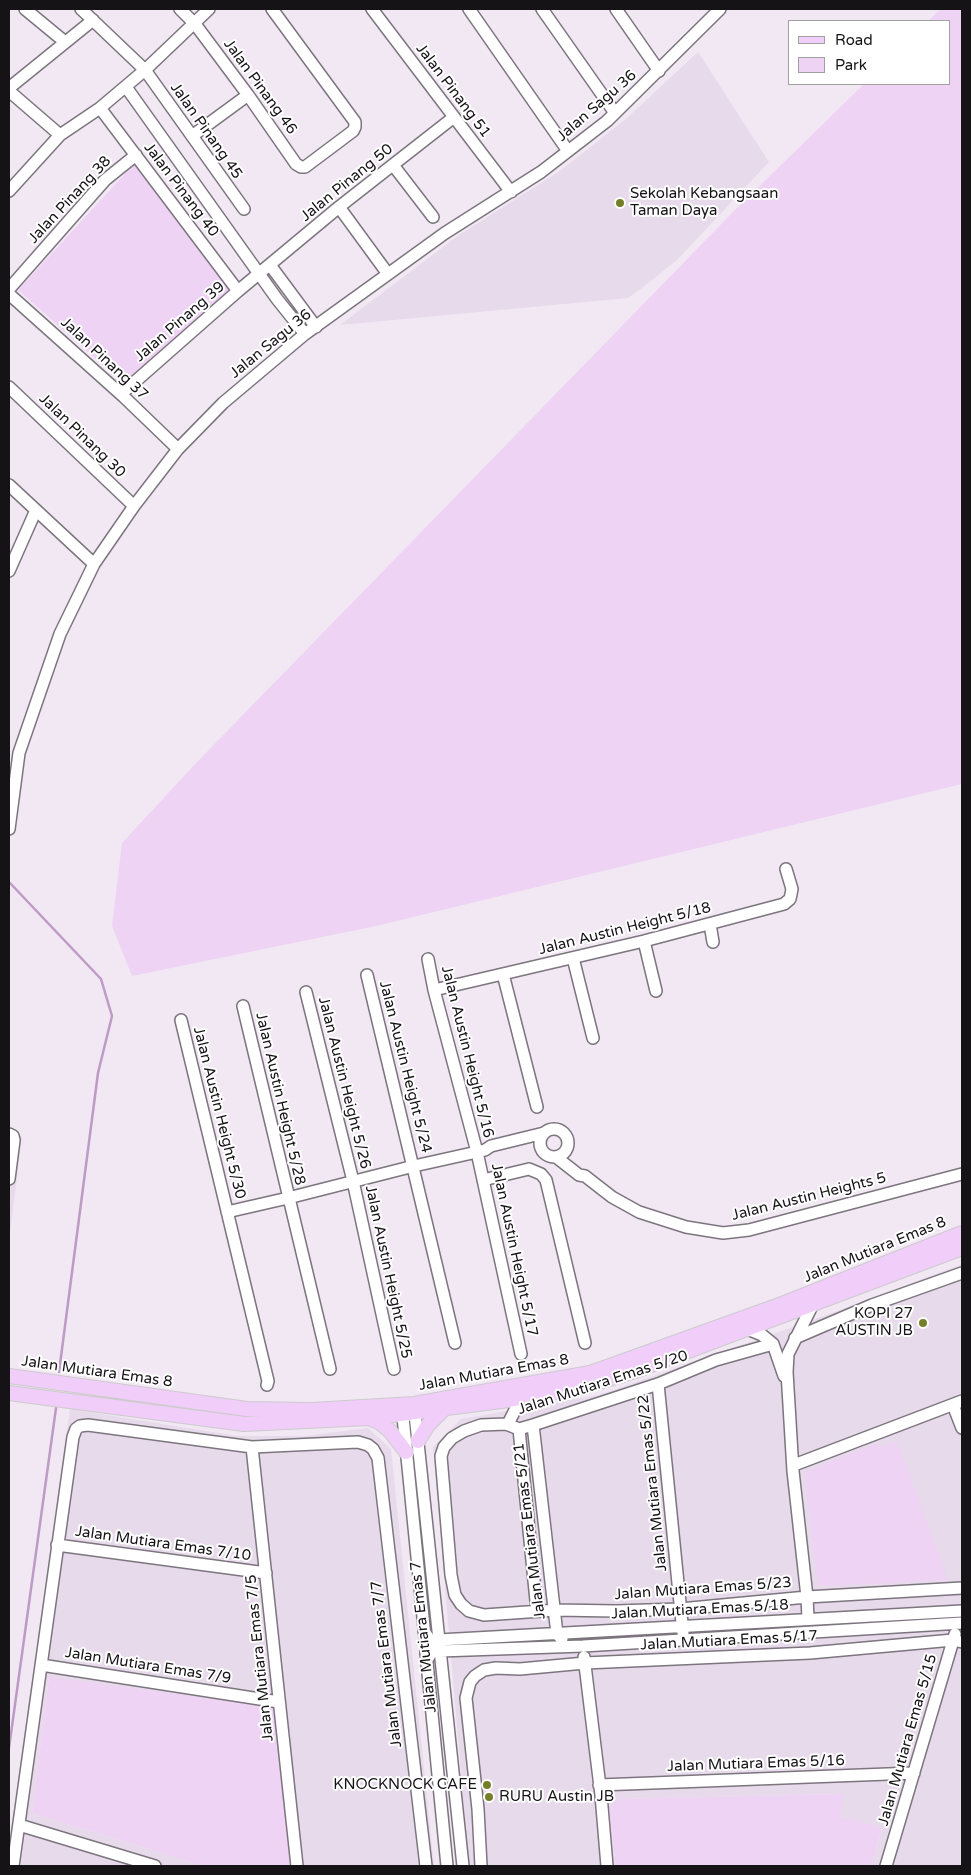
<!DOCTYPE html>
<html>
<head>
<meta charset="utf-8">
<style>
	body { margin:0 }
	#map { position:relative; width:971px; height:1875px; overflow:hidden; background:#f1e8f3; font-family:"Varela Round",sans-serif }
	canvas { display:block }
	.frame { position:absolute; inset:0; border:10px solid #161316; pointer-events:none }
	.legend { position:absolute; left:788px; top:20px; width:162px; height:65px; box-sizing:border-box; background:#fff; border:1px solid #a2a1a2; margin:0; padding:6px 9px; list-style:none; font-size:15px; color:#161316 }
	.legend li { display:flex; align-items:center; gap:10px; height:25px }
	.legend b { width:25px; border:1px solid #a2a1a2 }
</style>
</head>
<body>
<div id="map">
<canvas width="971" height="1875"></canvas>
<div class="frame"></div>
<ul class="legend">
<li><b style="height:6px;background:#f1cdfa"></b>Road</li>
<li><b style="height:14px;background:#eed3f4"></b>Park</li>
</ul>
</div>
<script>
const context = document.querySelector('canvas').getContext('2d');
context.lineJoin = 'round';
function fill(path, color) { context.fillStyle = color; context.fill(path, 'evenodd'); }
const poly = rows => new Path2D(rows.map(r => 'M' + r).join(''));
function strokePath(path, color, width, dash) { context.strokeStyle = color; context.lineWidth = width; context.lineCap = dash ? 'butt' : 'round'; context.setLineDash(dash || []); context.stroke(path); }
function label(font, color, halo, rows, align = 'center') {
  context.font = font + ' "Varela Round",sans-serif'; context.lineWidth = 4; context.setLineDash([]); context.textBaseline = 'middle'; context.strokeStyle = halo; context.fillStyle = color; for (const [text, x, y, turn = 0] of rows) {
    context.save(); context.translate(x, y); context.rotate((+turn || 0) * Math.PI / 180); context.textAlign = isNaN(turn) ? turn : align; if (halo) context.strokeText(text, 0, 0); context.fillText(text, 0, 0); context.restore();
  }
}
const built = poly([
	[698,52,769,162,677,260,642,288,628,298,340,325,459,235,560,171,627,118],
	[9,1128,12,1129,22,1137,9,1240],
	[962,1264,962,1866,871,1866,882,1829,840,1816,843,1794,619,1799,609,1809,616,1866,469,1866,433,1447,461,1419,599,1395,821,1317],
	[70,1409,237,1436,306,1436,368,1428,391,1449,434,1866,292,1866,49,1677,32,1813,203,1866,9,1866,9,1844]
]);
const green = poly([
	[941,9,962,9,962,784,376,926,132,976,112,926,122,843,198,761,733,212,864,84,950,84,950,21,928,21],
	[136,162,229,290,124,384,18,290],
	[897,1441,948,1580,818,1586,805,1472,877,1443,879,1448],
	[49,1677,273,1707,292,1866,203,1866,32,1813],
	[844,1794,840,1816,882,1828,871,1866,616,1866,609,1808,619,1799]
]);
const stream = poly([
	[10,883,101,979,112,1016,98,1073,59,1372],
	[9,1748,56,1408]
]);
const minor = poly([
	[25,9,65,42],
	[81,9,145,70,244,209],
	[180,9,195,24,248,95,296,164,301,167,305,167,353,131,355,127,355,122,272,9],
	[372,9,511,192],
	[469,9,568,151],
	[542,9,615,113],
	[616,9,659,71],
	[126,87,277,299,305,334],
	[9,88,93,20],
	[9,91,60,135],
	[100,108,238,291],
	[192,136,248,95],
	[393,165,433,217],
	[9,191,60,135,100,108,145,70,209,9],
	[339,207,388,274],
	[270,265,316,327],
	[9,289,105,180,136,155],
	[9,294,124,397,178,449],
	[9,387,134,506],
	[121,394,238,291,339,207,454,117],
	[9,485,94,564],
	[9,571,36,510],
	[9,829,19,753,60,634,94,564,134,506,178,449,223,403,305,334,445,233,541,172,607,121,720,9],
	[710,924,713,942],
	[644,941,656,991],
	[573,958,593,1038],
	[428,959,434,990,477,1152,521,1354],
	[503,974,537,1107],
	[367,975,455,1343],
	[434,990,644,941,784,904,790,899,792,889,786,869],
	[306,992,353,1181,394,1369],
	[243,1006,330,1369],
	[181,1020,268,1381,267,1385],
	'540 1143a14 14 0 1 1 28 0a14 14 0 1 1-28 0Z',
	[9,1134,13,1136,14,1140,9,1179],
	[556,1157,579,1175,585,1176,612,1197,639,1212,686,1227,723,1233,749,1230,962,1174],
	[483,1180,529,1169,541,1174,546,1180,585,1343],
	[227,1212,288,1198,414,1166,477,1152,485,1150,491,1146,544,1133],
	[747,1329,762,1335,773,1344,784,1376],
	[795,1338,872,1305,962,1273],
	[773,1344,716,1360,658,1384,533,1425,519,1429,506,1424,481,1425,464,1431,452,1438,444,1447,441,1456,451,1575,455,1595,461,1604,469,1611,484,1615,556,1610,616,1611,680,1609,807,1597,962,1588],
	[658,1384,683,1633],
	[414,1405,463,1866],
	[953,1405,962,1428],
	[402,1407,425,1637],
	[508,1424,521,1398],
	[533,1425,557,1634,562,1639],
	[519,1429,537,1611],
	[252,1447,297,1866],
	[794,1465,962,1401],
	[57,1545,266,1573],
	[808,1619,807,1597,793,1471,787,1372,788,1354,812,1306],
	[424,1631,431,1642,440,1651,583,1646,962,1623],
	[426,1653,447,1866],
	[584,1657,601,1795,607,1866],
	[427,1660,439,1640,962,1611],
	[41,1665,279,1702],
	[599,1785,914,1773],
	[19,1825,155,1866],
	[13,1866,73,1437,76,1429,80,1426,88,1425,252,1447,358,1442,368,1445,373,1449,378,1458,426,1866],
	[481,1866,478,1809,466,1698,470,1682,475,1676,484,1670,496,1668,520,1669,585,1663,810,1653,953,1640,962,1642],
	[886,1866,955,1634]
]);
const major = poly([
	[9,1376,247,1409,312,1410,414,1404,590,1373,782,1304,962,1233],
	[9,1393,244,1424,369,1418,501,1401,580,1388,635,1371,962,1248],
	[369,1418,379,1422,390,1431,406,1452],
	[418,1441,428,1425,444,1409]
]);
const markers = [
	[620,203,5,"#757e29"],
	[923,1323,5,"#757e29"],
	[487,1785,5,"#757e29"],
	[489,1797,5,"#757e29"]
];
const streetNames = [
	["Jalan Pinang 46",260,87,54],
	["Jalan Pinang 51",453,91,53],
	["Jalan Sagu 36",597,106,-41],
	["Jalan Pinang 45",206,131,55],
	["Jalan Pinang 50",347,183,-39],
	["Jalan Pinang 40",181,190,53],
	["Jalan Pinang 38",70,200,-47],
	["Jalan Pinang 39",180,322,-41],
	["Jalan Sagu 36",271,344,-39],
	["Jalan Pinang 37",104,359,43],
	["Jalan Pinang 30",82,436,44],
	["Jalan Austin Height 5/18",625,929,-14],
	["Jalan Austin Height 5/16",467,1052,76],
	["Jalan Austin Height 5/24",405,1067,76],
	["Jalan Austin Height 5/26",344,1083,76],
	["Jalan Austin Height 5/28",280,1099,77],
	["Jalan Austin Height 5/30",219,1113,76],
	["Jalan Austin Heights 5",809,1197,-14],
	["Jalan Austin Height 5/17",514,1250,78],
	["Jalan Mutiara Emas 8",875,1250,-22],
	["Jalan Austin Height 5/25",388,1272,78],
	["Jalan Mutiara Emas 8",97,1372,8],
	["Jalan Mutiara Emas 8",494,1373,-10],
	["Jalan Mutiara Emas 5/20",603,1383,-18],
	["Jalan Mutiara Emas 5/22",653,1483,-96],
	["Jalan Mutiara Emas 5/21",530,1531,-97],
	["Jalan Mutiara Emas 7/10",163,1544,8],
	["Jalan Mutiara Emas 5/23",703,1589,-4],
	["Jalan Mutiara Emas 5/18",700,1610,-3],
	["Jalan Mutiara Emas 7",424,1637,-96],
	["Jalan Mutiara Emas 5/17",729,1641,-3],
	["Jalan Mutiara Emas 7/5",260,1658,-96],
	["Jalan Mutiara Emas 7/7",387,1664,-97],
	["Jalan Mutiara Emas 7/9",148,1666,9],
	["Jalan Mutiara Emas 5/15",908,1740,-74],
	["Jalan Mutiara Emas 5/16",756,1764,-2]
];
const poiNames = [
	["Sekolah Kebangsaan",630,194],
	["Taman Daya",630,211],
	["KOPI 27",913,1314,"right"],
	["AUSTIN JB",913,1331,"right"],
	["KNOCKNOCK CAFE",477,1785,"right"],
	["RURU Austin JB",499,1797]
];
fill(built, '#e7daeb');
fill(green, '#eed3f4');
strokePath(stream, '#bd9bc5', 2.5);
strokePath(minor, '#7c757e', 14);
strokePath(major, '#cccbcc', 16);
strokePath(minor, '#fff', 11);
strokePath(major, '#f1cdfa', 14);
for (const [x, y, r, color] of markers) { const dot = new Path2D(); dot.arc(x, y, r, 0, 2 * Math.PI); context.fillStyle = color; context.fill(dot); strokePath(dot, '#fff', 2); }
label('15px', '#161316', '#fff', streetNames);
label('15px', '#161316', '#fff', poiNames, 'left');
</script>
</body>
</html>
